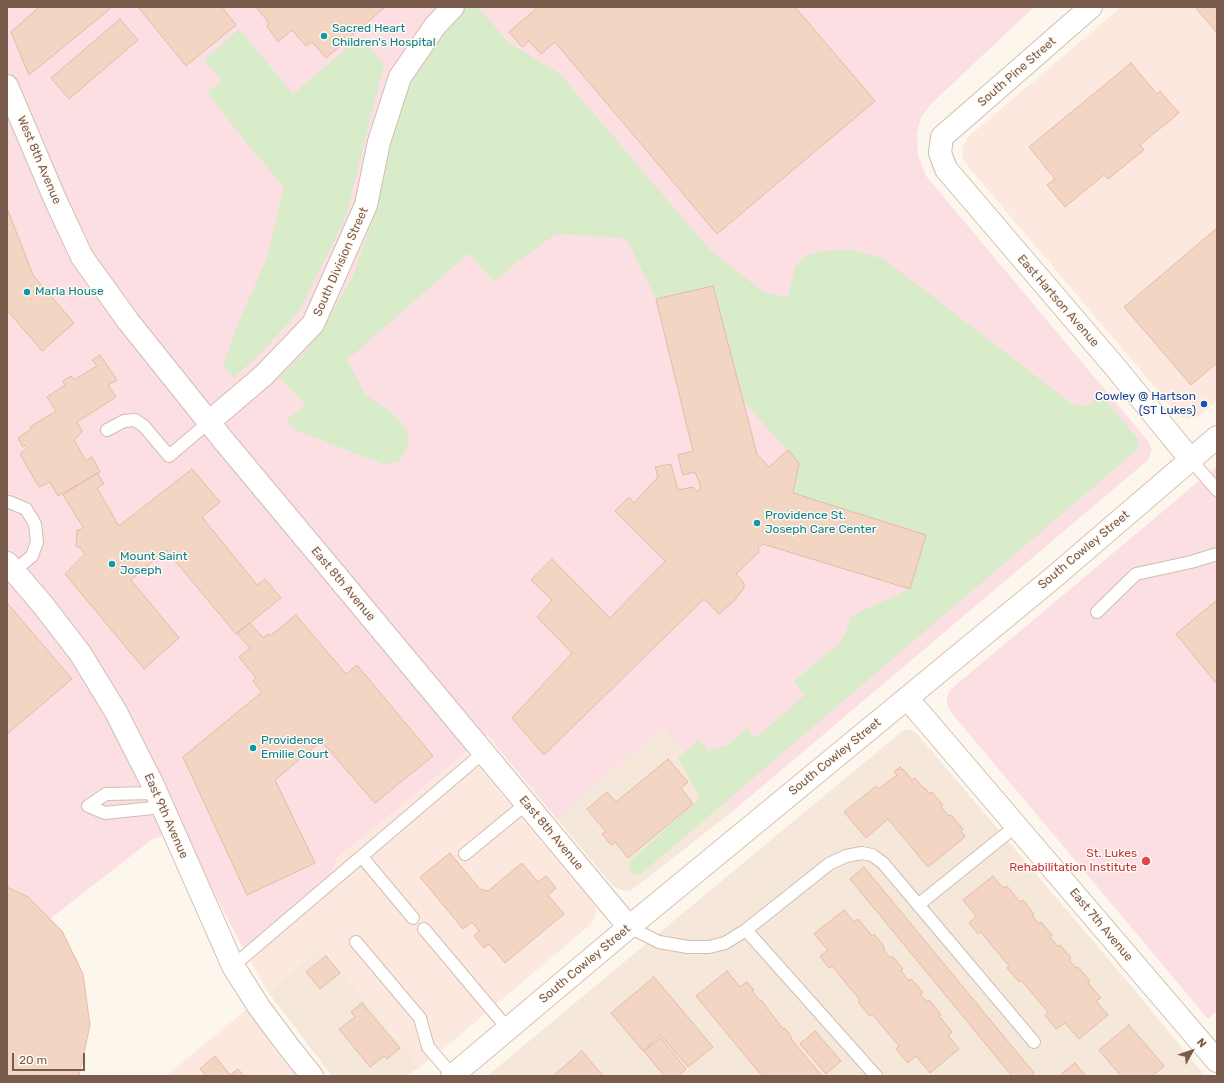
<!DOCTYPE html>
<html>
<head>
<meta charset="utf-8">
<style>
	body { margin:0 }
	#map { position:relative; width:1224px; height:1083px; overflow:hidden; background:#fdf6ec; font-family:Rubik,sans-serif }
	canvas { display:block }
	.frame { position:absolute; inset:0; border:8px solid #7a5c4d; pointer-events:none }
	.north { position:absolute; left:1172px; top:1031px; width:40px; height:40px; -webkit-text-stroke:3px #fffaf3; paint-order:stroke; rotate:50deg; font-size:11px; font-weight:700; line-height:16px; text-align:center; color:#7a5c4d }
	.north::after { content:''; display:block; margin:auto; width:14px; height:18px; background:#7a5c4d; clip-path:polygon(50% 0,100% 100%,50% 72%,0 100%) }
	.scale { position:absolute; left:12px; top:1053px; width:73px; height:18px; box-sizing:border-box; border:2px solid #7a5c4d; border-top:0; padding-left:5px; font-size:12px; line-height:14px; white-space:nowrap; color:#7a5c4d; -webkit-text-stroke:3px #fffaf3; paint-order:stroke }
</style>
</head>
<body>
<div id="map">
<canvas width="1224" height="1083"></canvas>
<div class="frame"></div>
<div class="north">N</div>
<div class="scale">20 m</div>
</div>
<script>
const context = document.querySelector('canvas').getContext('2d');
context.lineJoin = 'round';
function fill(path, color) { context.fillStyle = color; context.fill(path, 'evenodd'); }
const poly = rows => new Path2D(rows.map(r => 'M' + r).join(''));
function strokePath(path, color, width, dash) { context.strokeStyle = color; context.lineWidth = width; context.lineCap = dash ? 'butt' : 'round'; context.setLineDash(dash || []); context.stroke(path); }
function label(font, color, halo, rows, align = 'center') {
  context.font = font + ' Rubik,sans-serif'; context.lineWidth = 3; context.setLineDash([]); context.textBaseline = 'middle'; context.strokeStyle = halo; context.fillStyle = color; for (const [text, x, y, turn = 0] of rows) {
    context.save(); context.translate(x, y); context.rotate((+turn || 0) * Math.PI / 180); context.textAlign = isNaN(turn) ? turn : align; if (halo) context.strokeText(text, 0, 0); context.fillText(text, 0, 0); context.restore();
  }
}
const residential = poly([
	[663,728,733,811,637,886,629,891,621,890,613,886,557,819,594,786],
	[906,730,913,730,918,735,1137,993,1205,1076,487,1076,901,732],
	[321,947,420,1067,406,1076,332,1076,268,992]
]);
const commercial = poly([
	[1121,7,1217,7,1217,400,1198,417,1188,419,1180,417,967,165,962,157,963,146,968,137],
	[466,752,592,902,596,909,596,916,591,924,454,1040,420,1067,321,947,268,992,243,948,328,878,338,857],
	[247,1009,277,1053,297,1076,166,1076]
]);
const medical = poly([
	[7,7,1034,7,931,104,921,117,917,134,918,155,926,176,1148,441,1152,450,1148,460,733,811,663,728,594,786,557,819,487,735,338,857,328,878,243,948,180,829,151,840,50,919,28,897,7,887],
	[1217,466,1217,1011,1208,1019,950,711,947,703,947,697,951,689]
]);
const green = poly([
	[467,7,478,7,508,42,560,74,709,249,763,292,788,297,795,267,805,256,818,252,848,249,884,259,1072,404,1085,406,1102,396,1138,439,1138,449,641,874,633,874,628,869,631,860,700,798,678,758,699,740,708,751,728,745,747,728,756,738,805,695,794,681,840,643,846,632,851,616,910,589,926,535,793,493,799,463,744,402,713,286,656,299,626,238,556,234,516,263,494,282,469,253,347,360,365,394,393,414,407,430,408,447,398,462,383,464,293,429,286,420,306,405,279,377,309,348,326,323,353,276,375,213,400,107,420,62,452,22],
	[239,29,293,94,360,37,384,64,346,216,299,312,267,346,234,378,223,365,238,324,267,258,284,187,245,141,207,92,222,81,204,60]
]);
const building = poly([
	[39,7,109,7,110,9,29,75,11,32,39,7],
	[138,7,222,7,236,25,186,66,138,7],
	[256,7,385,7,326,58,312,42,306,46,292,30,278,42,267,26,269,23,256,7],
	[538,7,795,7,875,101,717,234,555,42,541,54,529,41,522,47,509,32,538,7],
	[1195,7,1217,7,1217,33,1195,7],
	[120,19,138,40,69,99,51,78,120,19],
	[1131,63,1157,94,1160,91,1179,113,1140,145,1144,150,1108,179,1104,175,1065,207,1047,185,1055,179,1029,147,1131,63],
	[7,208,33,275,74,323,42,351,7,310,7,208],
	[1217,228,1217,363,1191,385,1124,307,1217,228],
	[713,286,757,454,769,467,788,450,799,463,793,493,926,535,910,589,763,544,758,548,759,552,736,574,744,583,744,588,735,600,719,614,704,599,544,755,512,718,572,653,537,617,552,600,531,580,552,559,610,618,665,561,615,511,629,497,634,503,658,477,655,467,671,464,678,490,693,487,697,492,701,487,695,472,683,475,678,455,693,451,656,299,713,286],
	[100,355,117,380,108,385,116,397,77,422,82,431,81,433,74,440,86,461,92,457,100,472,58,496,50,482,39,487,20,454,27,448,25,445,23,447,18,438,31,429,30,427,56,411,47,397,65,385,63,381,71,376,74,380,97,366,92,360,100,355],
	[192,469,220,502,202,517,257,585,265,579,281,598,236,634,166,550,131,580,179,638,144,669,65,574,85,554,79,547,76,546,77,530,80,530,83,527,63,495,97,473,104,484,97,488,119,526,192,469],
	[1217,600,1217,684,1176,634,1217,600],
	[7,603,72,679,7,734,7,603],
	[296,615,346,674,357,665,433,756,375,803,321,741,275,780,315,863,247,895,183,757,262,692,253,681,256,678,239,657,250,648,237,633,250,623,263,638,268,634,270,636,296,615],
	[668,759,688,782,681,788,693,804,628,858,615,842,611,845,602,834,606,832,587,809,607,792,616,802,668,759],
	[900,767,902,770,903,769,912,780,915,778,924,789,925,788,930,794,932,792,943,805,941,807,949,816,951,815,963,829,961,831,965,837,928,867,888,819,866,838,844,812,876,786,879,789,897,775,894,772,900,767],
	[450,853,480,889,488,891,522,863,538,882,546,876,556,888,548,895,564,914,505,963,489,944,484,948,474,936,479,931,472,922,463,929,420,877,450,853],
	[864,867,1034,1073,1031,1076,1012,1076,850,879,864,867],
	[993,876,1003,888,1007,886,1020,902,1023,900,1034,914,1032,915,1039,924,1041,922,1052,935,1050,937,1058,947,1060,945,1071,958,1069,960,1076,968,1078,967,1090,981,1088,983,1101,998,1096,1001,1108,1015,1079,1039,1065,1023,1056,1029,1045,1015,1048,1012,1021,980,1019,982,1007,968,1009,966,981,932,978,934,969,923,976,916,963,900,993,876],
	[7,887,28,897,62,931,83,974,90,1025,79,1076,7,1076,7,887],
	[844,910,854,922,858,919,872,936,874,934,885,948,883,949,890,958,892,956,903,969,901,971,909,981,911,979,923,992,920,994,927,1002,929,1000,941,1015,939,1016,952,1032,948,1035,959,1049,930,1073,916,1056,908,1063,896,1049,899,1046,872,1014,870,1016,858,1002,860,1000,832,966,829,968,820,956,828,950,814,934,844,910],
	[326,956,340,973,320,989,306,972,326,956],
	[727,971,740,987,747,982,754,990,752,991,760,1001,761,1000,783,1029,785,1028,792,1038,791,1039,822,1076,762,1076,696,996,727,971],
	[654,977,713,1047,688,1067,661,1035,643,1051,611,1013,654,977],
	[362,1003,400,1048,387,1059,384,1056,370,1067,339,1029,355,1017,351,1012,362,1003],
	[1129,1025,1164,1066,1152,1076,1121,1076,1099,1050,1129,1025],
	[815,1031,841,1061,826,1074,800,1044,815,1031],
	[661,1038,686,1069,678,1076,664,1076,644,1051,661,1038],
	[582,1051,603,1076,553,1076,582,1051],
	[215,1056,230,1075,238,1069,244,1076,206,1076,200,1069,215,1056],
	[1075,1063,1086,1076,1059,1076,1075,1063]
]);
const lane = poly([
	[107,430,124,421,135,420,144,426,169,456,209,422],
	[1191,460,1217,490],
	[7,502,9,502,26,509,35,524,37,542,32,556,14,571],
	[1097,612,1136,574,1191,562,1217,554],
	[88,806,105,813,162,807],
	[88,806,106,794,156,793],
	[465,854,526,804],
	[362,857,413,918],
	[918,905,1016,826],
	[629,927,659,942,688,947,709,947,725,943,746,930,829,864,846,856,862,853,872,855,883,863,1034,1042],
	[424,929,508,1029],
	[746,930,876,1076],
	[356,942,420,1018,428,1047,453,1076],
	[233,966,484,752]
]);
const street = poly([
	[1091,7,942,137,940,153,946,169,1115,367,1191,460],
	[7,86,55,199,82,257,128,321,224,441,335,574,629,927],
	[209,422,264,375,313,324,366,205,379,142,400,77,435,26,453,7],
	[7,563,43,605,80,653,116,712,153,785,233,966,259,1007,288,1046,312,1076],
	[907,698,1217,1061]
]);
const secondary = poly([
	[452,1076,629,927,1054,577,1217,437]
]);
const markers = [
	[324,36,4,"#0f9aa8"],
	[27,292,4,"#0f9aa8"],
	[1204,404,4,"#1a4fb4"],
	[757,523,4,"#0f9aa8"],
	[112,564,4,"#0f9aa8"],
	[253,748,4,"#0f9aa8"],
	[1146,861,5,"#e0444e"]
];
const cultureNames = [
	["Sacred Heart",332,29],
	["Children's Hospital",332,43],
	["Marla House",35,292],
	["Providence St.",765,516],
	["Joseph Care Center",765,530],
	["Mount Saint",120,557],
	["Joseph",120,571],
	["Providence",261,741],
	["Emilie Court",261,755]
];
const streetNames = [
	["South Pine Street",1017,72,-41],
	["West 8th Avenue",39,160,67],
	["South Division Street",341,262,-66],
	["East Hartson Avenue",1058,301,49],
	["South Cowley Street",1084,550,-40],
	["East 8th Avenue",343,584,50],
	["South Cowley Street",835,757,-39],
	["East 9th Avenue",166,816,66],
	["East 8th Avenue",551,833,50],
	["East 7th Avenue",1101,925,50],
	["South Cowley Street",585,964,-40]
];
const transitNames = [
	["Cowley @ Hartson",1196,397],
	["(ST Lukes)",1196,411]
];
const healthNames = [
	["St. Lukes",1137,854],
	["Rehabilitation Institute",1137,868]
];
fill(residential, '#f5e8da');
fill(commercial, '#fde8e0');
fill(medical, '#fbdfe3');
fill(green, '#d8ecc9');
fill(building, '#f3d5c3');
strokePath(building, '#e6bba3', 1);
strokePath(lane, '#d1beb0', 14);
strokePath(street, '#d1beb0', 24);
strokePath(secondary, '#d6c0b0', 24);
strokePath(lane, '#fff', 12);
strokePath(street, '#fff', 22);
strokePath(secondary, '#fff', 22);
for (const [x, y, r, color] of markers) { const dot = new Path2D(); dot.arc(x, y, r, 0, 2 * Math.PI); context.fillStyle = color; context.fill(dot); strokePath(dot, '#fffaf3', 1.5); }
label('12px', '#0d838f', '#fffaf3', cultureNames, 'left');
label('12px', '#7a5c4d', '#fffaf3', streetNames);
label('12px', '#164399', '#fffaf3', transitNames, 'right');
label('12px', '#be3a42', '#fffaf3', healthNames, 'right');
</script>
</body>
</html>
